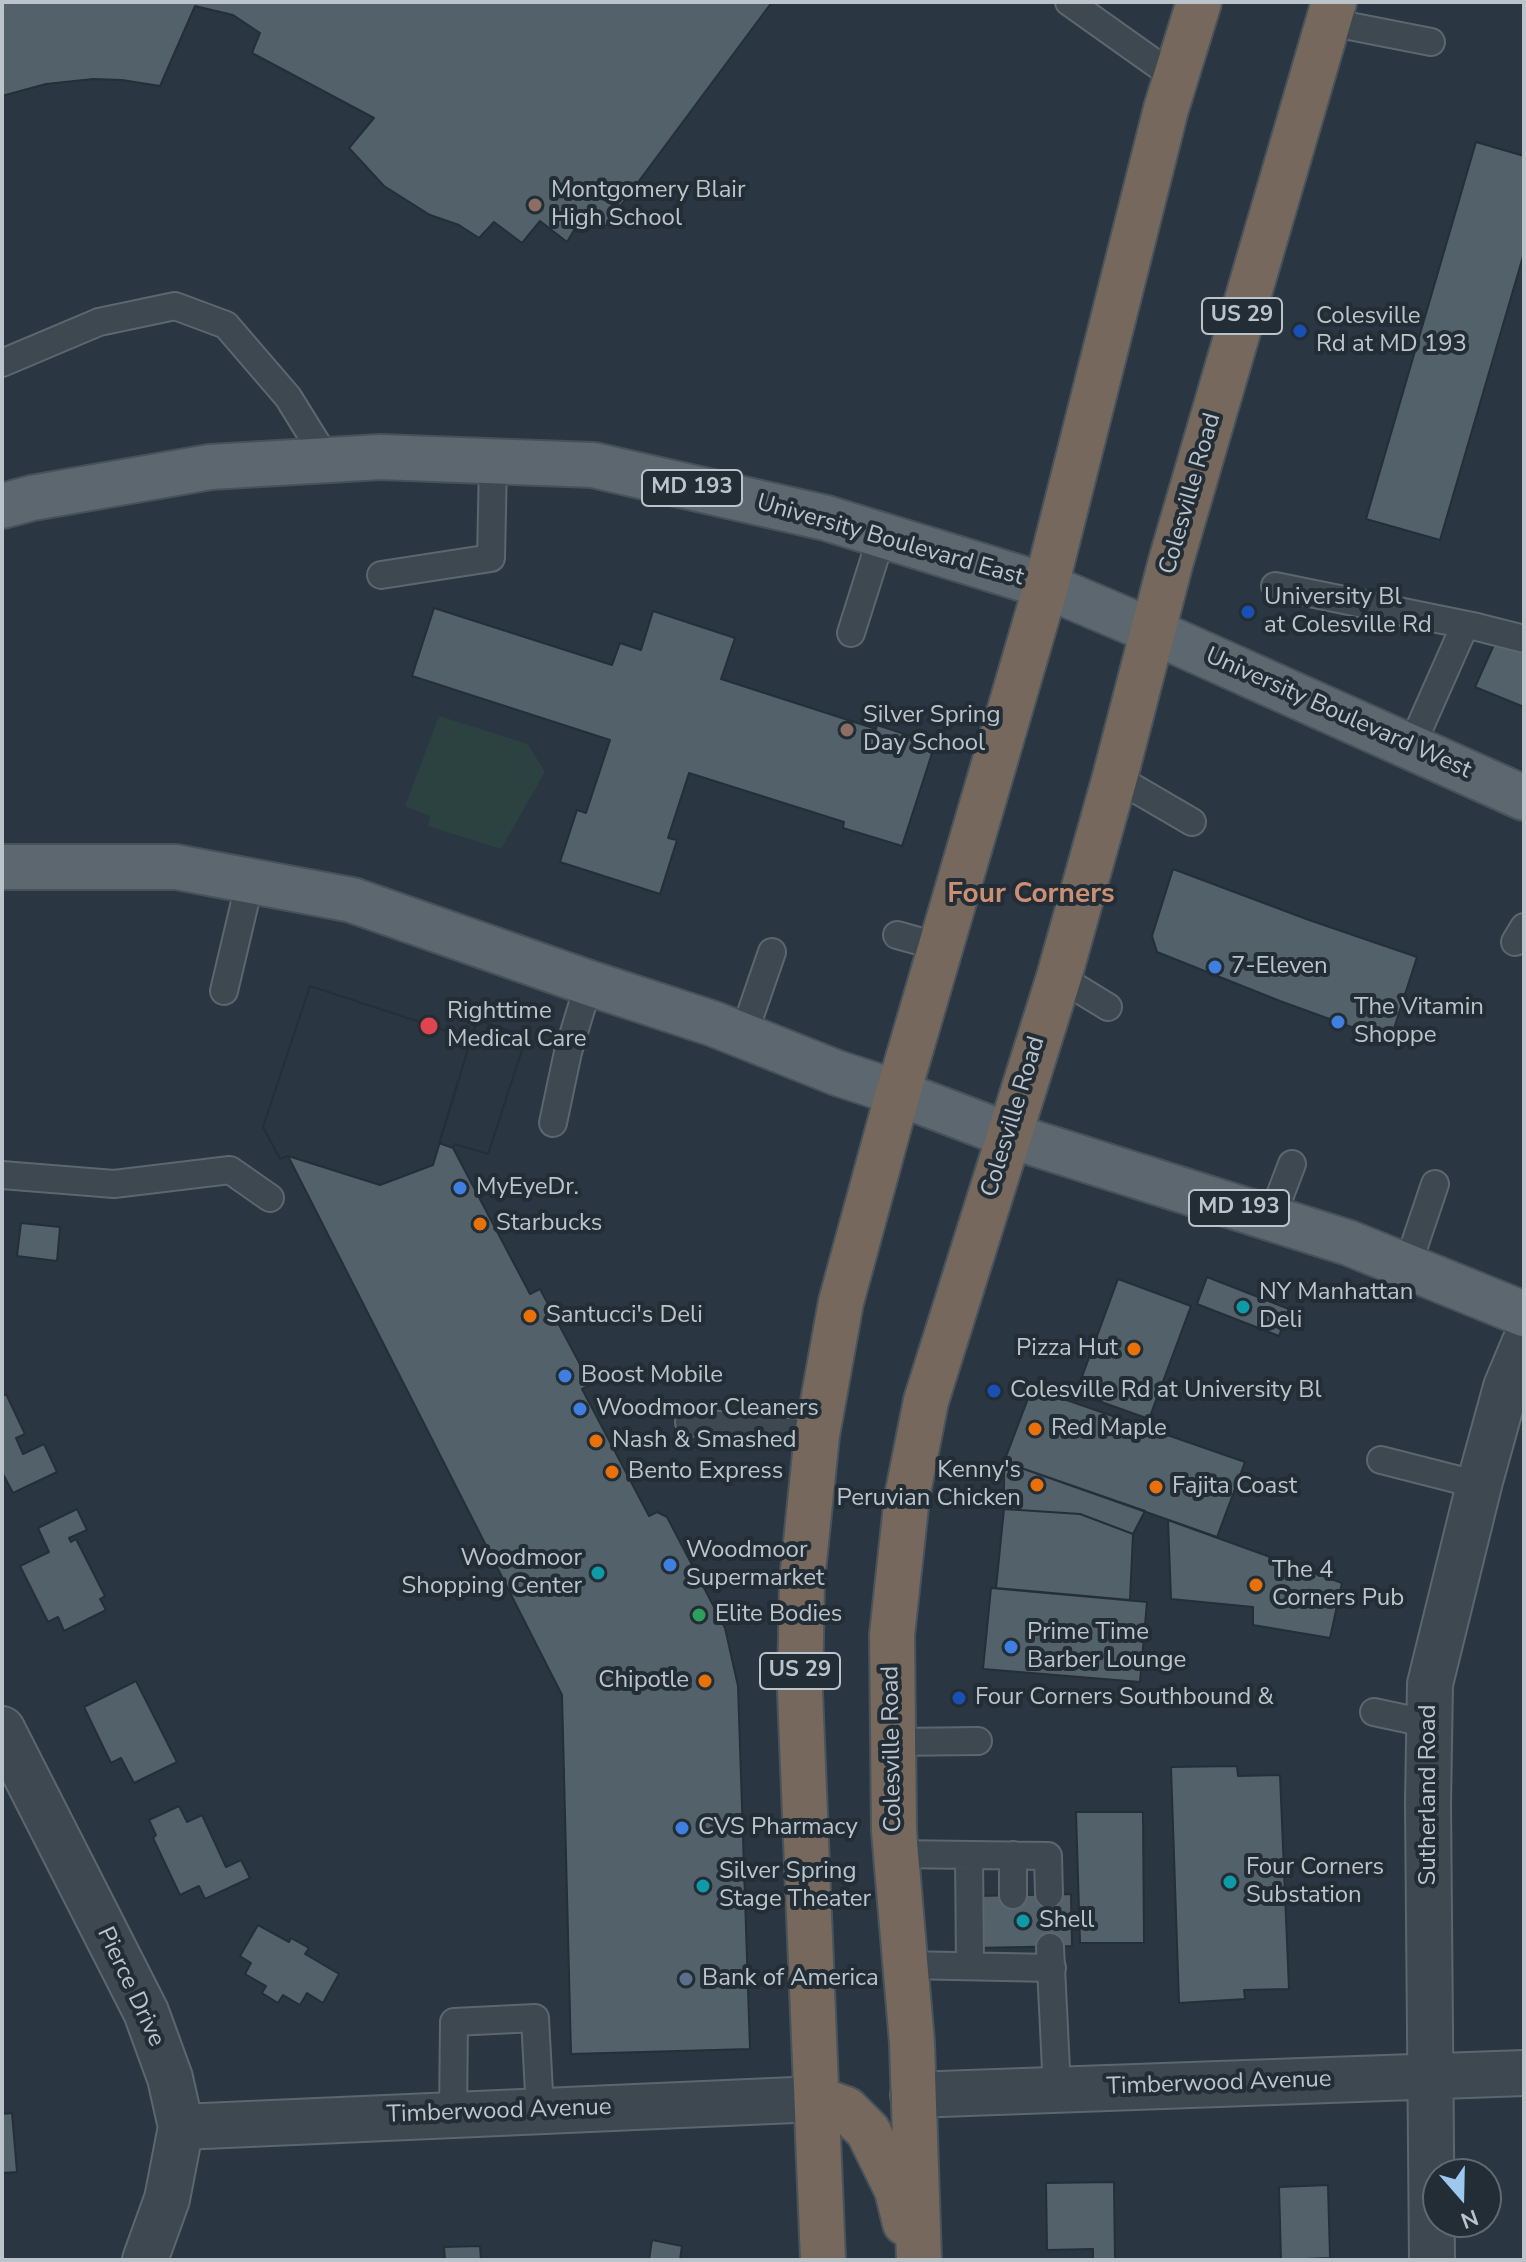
<!DOCTYPE html>
<html>
<head>
<meta charset="utf-8">
<style>
	body { margin:0 }
	#map { position:relative; width:1526px; height:2262px; overflow:hidden; background:#2a3641; font-family:"Nunito Sans",sans-serif }
	canvas { display:block }
	.frame { position:absolute; inset:0; border:4px solid #bbc3cb; pointer-events:none }
	.north { position:absolute; left:1422px; top:2158px; width:80px; height:80px; box-sizing:border-box; background:#222d36; border:2px solid #5f6972; border-radius:50%; rotate:160deg; font-size:22px; font-weight:700; line-height:32px; text-align:center; color:#bbc3cb }
	.north::after { content:''; display:block; margin:auto; width:28px; height:36px; background:#9cc7ef; clip-path:polygon(50% 0,100% 100%,50% 72%,0 100%) }
</style>
</head>
<body>
<div id="map">
<canvas width="1526" height="2262"></canvas>
<div class="frame"></div>
<div class="north">N</div>
</div>
<script>
const context = document.querySelector('canvas').getContext('2d');
context.lineJoin = 'round';
function fill(path, color) { context.fillStyle = color; context.fill(path, 'evenodd'); }
const poly = rows => new Path2D(rows.map(r => 'M' + r).join(''));
function strokePath(path, color, width, dash) { context.strokeStyle = color; context.lineWidth = width; context.lineCap = dash ? 'butt' : 'round'; context.setLineDash(dash || []); context.stroke(path); }
function label(font, color, halo, rows, align = 'center') {
  context.font = font + ' "Nunito Sans",sans-serif'; context.lineWidth = 8; context.setLineDash([]); context.textBaseline = 'middle'; context.strokeStyle = halo; context.fillStyle = color; for (const [text, x, y, turn = 0] of rows) {
    context.save(); context.translate(x, y); context.rotate((+turn || 0) * Math.PI / 180); context.textAlign = isNaN(turn) ? turn : align; if (halo) context.strokeText(text, 0, 0); context.fillText(text, 0, 0); context.restore();
  }
}
const green = poly([
	[439,716,528,744,545,772,501,849,428,826,430,816,405,806]
]);
const building = poly([
	[2,2,772,2,604,228,583,215,567,242,540,221,522,243,494,222,479,238,459,225,430,215,384,186,349,148,374,118,252,53,260,33,233,15,195,6,160,86,122,80,93,79,46,84,2,96,2,2],
	[1476,142,1524,156,1524,253,1440,540,1366,519,1476,142],
	[434,608,612,665,620,643,641,650,653,611,735,638,721,679,876,729,877,725,935,744,902,846,843,828,844,822,689,773,668,838,677,840,660,894,560,862,577,810,586,813,610,740,412,676,434,608],
	[1497,638,1524,649,1524,707,1475,687,1497,638],
	[1173,869,1309,920,1417,957,1390,1041,1280,1001,1157,952,1152,936,1173,869],
	[310,986,471,1039,477,1020,513,1032,522,1050,488,1154,455,1144,453,1148,530,1294,540,1289,591,1385,582,1389,649,1516,657,1512,667,1517,725,1628,738,1686,750,2049,571,2054,562,1695,288,1156,280,1159,263,1127,310,986],
	[310,986,471,1039,433,1165,380,1185,288,1156,280,1159,263,1127,310,986],
	[477,1020,513,1032,522,1050,488,1154,455,1144,453,1148,439,1143,477,1020],
	[21,1223,60,1227,57,1261,17,1256,21,1223],
	[1207,1277,1289,1309,1279,1336,1197,1304,1207,1277],
	[1118,1279,1191,1306,1149,1419,1076,1393,1118,1279],
	[1032,1388,1245,1462,1217,1537,1004,1462,1032,1388],
	[6,1394,25,1434,16,1438,23,1454,44,1444,57,1472,13,1493,2,1472,2,1396,6,1394],
	[1004,1462,1145,1511,1133,1534,1080,1514,1004,1509,1004,1462],
	[77,1509,87,1530,69,1538,71,1542,76,1539,105,1596,100,1599,106,1610,64,1631,58,1617,48,1622,20,1566,49,1552,38,1528,77,1509],
	[1004,1509,1080,1514,1133,1534,1130,1600,996,1588,1004,1509],
	[1168,1520,1342,1583,1330,1638,1253,1625,1253,1607,1171,1599,1168,1520],
	[991,1588,1147,1602,1140,1682,983,1669,991,1588],
	[136,1681,177,1762,134,1783,121,1758,111,1763,84,1707,136,1681],
	[1237,1766,1238,1776,1280,1775,1289,1989,1244,1990,1245,1999,1179,2003,1171,1767,1237,1766],
	[179,1806,187,1822,202,1815,226,1867,241,1860,250,1878,205,1899,199,1886,180,1895,153,1838,156,1835,149,1820,179,1806],
	[1076,1812,1143,1812,1144,1943,1080,1943,1076,1812],
	[1071,1894,1072,1946,976,1948,975,1896,1071,1894],
	[258,1925,289,1942,291,1938,309,1948,305,1954,339,1974,323,2003,307,1993,300,2005,283,1995,278,2003,262,1993,266,1986,245,1974,251,1963,240,1956,258,1925],
	[12,2113,17,2172,2,2173,2,2114,12,2113],
	[1114,2182,1115,2260,1093,2260,1093,2249,1047,2250,1046,2183,1114,2182],
	[1328,2185,1330,2258,1281,2260,1279,2187,1328,2185],
	[652,2240,682,2246,680,2260,649,2260,652,2240],
	[480,2246,481,2260,445,2260,444,2247,480,2246]
]);
const lane = poly([
	[1069,2,1176,78],
	[1329,22,1431,42],
	[2,363,99,322,175,306,226,325,288,397,327,460],
	[381,575,491,558,493,463],
	[1275,586,1477,627,1524,639],
	[851,633,882,535],
	[1411,747,1465,625],
	[1115,777,1192,822],
	[897,935,940,947],
	[1515,942,1524,927],
	[1059,977,1108,1007],
	[224,991,250,881],
	[743,1036,772,952],
	[553,1123,568,1052,589,983],
	[2,1175,114,1184,230,1170,270,1198],
	[1271,1219,1292,1164],
	[1407,1267,1435,1184],
	[689,1422,817,1435],
	[1381,1460,1479,1485],
	[1374,1712,1430,1724],
	[893,1742,978,1741],
	[896,1854,1048,1856,1049,1894],
	[969,1855,970,1966],
	[1013,1855,1013,1895],
	[1050,1947,1057,2090],
	[905,1965,1052,1968],
	[453,2114,454,2022,535,2018,540,2111]
]);
const street = poly([
	[2,1729,146,2012,170,2078,181,2127,167,2199,145,2260],
	[913,2095,1524,2073],
	[181,2127,817,2099],
	[1432,2260,1428,1803,1430,1684,1479,1485,1506,1387,1524,1344]
]);
const primary = poly([
	[2,506,32,498,210,467,380,457,593,465,826,518,1046,586,1152,631,1524,798],
	[2,867,176,867,352,900,589,983,714,1024,837,1073,898,1093,1008,1135,1349,1243,1524,1314]
]);
const highway = poly([
	[817,2099,846,2109,868,2131,897,2190,905,2223],
	[823,2260,800,1692,802,1581,817,1435,841,1302,898,1093,1046,586,1166,109,1199,2],
	[919,2260,912,2043,894,1831,892,1635,907,1497,926,1401,1059,977,1115,777,1171,561,1334,2]
]);
const markers = [
	[535,205,8,"#8d6e63"],
	[1300,331,8,"#1a4fb4"],
	[1248,612,8,"#1a4fb4"],
	[847,730,8,"#8d6e63"],
	[1215,967,8,"#3f7fe0"],
	[1338,1022,8,"#3f7fe0"],
	[429,1026,10,"#e0444e"],
	[460,1188,8,"#3f7fe0"],
	[480,1224,8,"#e8710a"],
	[1243,1307,8,"#0f9aa8"],
	[530,1316,8,"#e8710a"],
	[1134,1349,8,"#e8710a"],
	[565,1376,8,"#3f7fe0"],
	[994,1391,8,"#1a4fb4"],
	[580,1409,8,"#3f7fe0"],
	[1035,1429,8,"#e8710a"],
	[596,1441,8,"#e8710a"],
	[612,1472,8,"#e8710a"],
	[1037,1485,8,"#e8710a"],
	[1156,1487,8,"#e8710a"],
	[670,1565,8,"#3f7fe0"],
	[598,1573,8,"#0f9aa8"],
	[1256,1585,8,"#e8710a"],
	[699,1615,8,"#2e9e5b"],
	[1011,1647,8,"#3f7fe0"],
	[705,1681,8,"#e8710a"],
	[959,1698,8,"#1a4fb4"],
	[682,1828,8,"#3f7fe0"],
	[1230,1882,8,"#0f9aa8"],
	[703,1886,8,"#0f9aa8"],
	[1023,1921,8,"#0f9aa8"],
	[686,1979,8,"#5c6f8a"]
];
const shields = [
	[1242,316,80],
	[692,488,100],
	[1239,1208,100],
	[800,1671,80]
];
const shieldNames = [
	["US 29",1242,316],
	["MD 193",692,488],
	["MD 193",1239,1208],
	["US 29",800,1671]
];
const poiNames = [
	["Montgomery Blair",551,191],
	["High School",551,219],
	["Colesville",1316,317],
	["Rd at MD 193",1316,345],
	["University Bl",1264,598],
	["at Colesville Rd",1264,626],
	["Silver Spring",863,716],
	["Day School",863,744],
	["7-Eleven",1231,967],
	["The Vitamin",1354,1008],
	["Shoppe",1354,1036],
	["Righttime",447,1012],
	["Medical Care",447,1040],
	["MyEyeDr.",476,1188],
	["Starbucks",496,1224],
	["NY Manhattan",1259,1293],
	["Deli",1259,1321],
	["Santucci's Deli",546,1316],
	["Pizza Hut",1118,1349,"right"],
	["Boost Mobile",581,1376],
	["Colesville Rd at University Bl",1010,1391],
	["Woodmoor Cleaners",596,1409],
	["Red Maple",1051,1429],
	["Nash & Smashed",612,1441],
	["Kenny's",1021,1471,"right"],
	["Peruvian Chicken",1021,1499,"right"],
	["Bento Express",628,1472],
	["Fajita Coast",1172,1487],
	["Woodmoor",686,1551],
	["Supermarket",686,1579],
	["Woodmoor",582,1559,"right"],
	["Shopping Center",582,1587,"right"],
	["The 4",1272,1571],
	["Corners Pub",1272,1599],
	["Elite Bodies",715,1615],
	["Prime Time",1027,1633],
	["Barber Lounge",1027,1661],
	["Chipotle",689,1681,"right"],
	["Four Corners Southbound &",975,1698],
	["CVS Pharmacy",698,1828],
	["Four Corners",1246,1868],
	["Substation",1246,1896],
	["Silver Spring",719,1872],
	["Stage Theater",719,1900],
	["Shell",1039,1921],
	["Bank of America",702,1979]
];
const streetNames = [
	["Colesville Road",1191,494,-74],
	["University Boulevard East",890,541,16],
	["University Boulevard West",1338,714,24],
	["Colesville Road",1014,1117,-73],
	["Colesville Road",893,1749,-91],
	["Sutherland Road",1429,1795,-90],
	["Pierce Drive",130,1987,65],
	["Timberwood Avenue",1219,2084,-2],
	["Timberwood Avenue",499,2112,-2]
];
const quarterNames = [
	["Four Corners",1031,895]
];
fill(green, '#2c4241');
fill(building, '#53616b');
strokePath(building, '#242f38', 2);
strokePath(lane, '#5c666e', 30);
strokePath(street, '#5c666e', 48);
strokePath(primary, '#47515a', 48);
strokePath(highway, '#48535b', 48);
strokePath(lane, '#3e4851', 26);
strokePath(street, '#3e4851', 44);
strokePath(primary, '#5c6770', 44);
strokePath(highway, '#76685c', 44);
for (const [x, y, r, color] of markers) { const dot = new Path2D(); dot.arc(x, y, r, 0, 2 * Math.PI); context.fillStyle = color; context.fill(dot); strokePath(dot, '#222d36', 3); }
for (const [x, y, w] of shields) { const box = new Path2D(); box.roundRect(x - w / 2, y - 18, w, 36, 6); context.fillStyle = '#222d36'; context.fill(box); strokePath(box, '#bbc3cb', 2); }
label('bold 22px', '#bbc3cb', null, shieldNames);
label('24px', '#bbc3cb', '#222d36', poiNames, 'left');
label('24px', '#bbc3cb', '#222d36', streetNames);
label('bold 28px', '#cc8f74', '#222d36', quarterNames);
</script>
</body>
</html>
